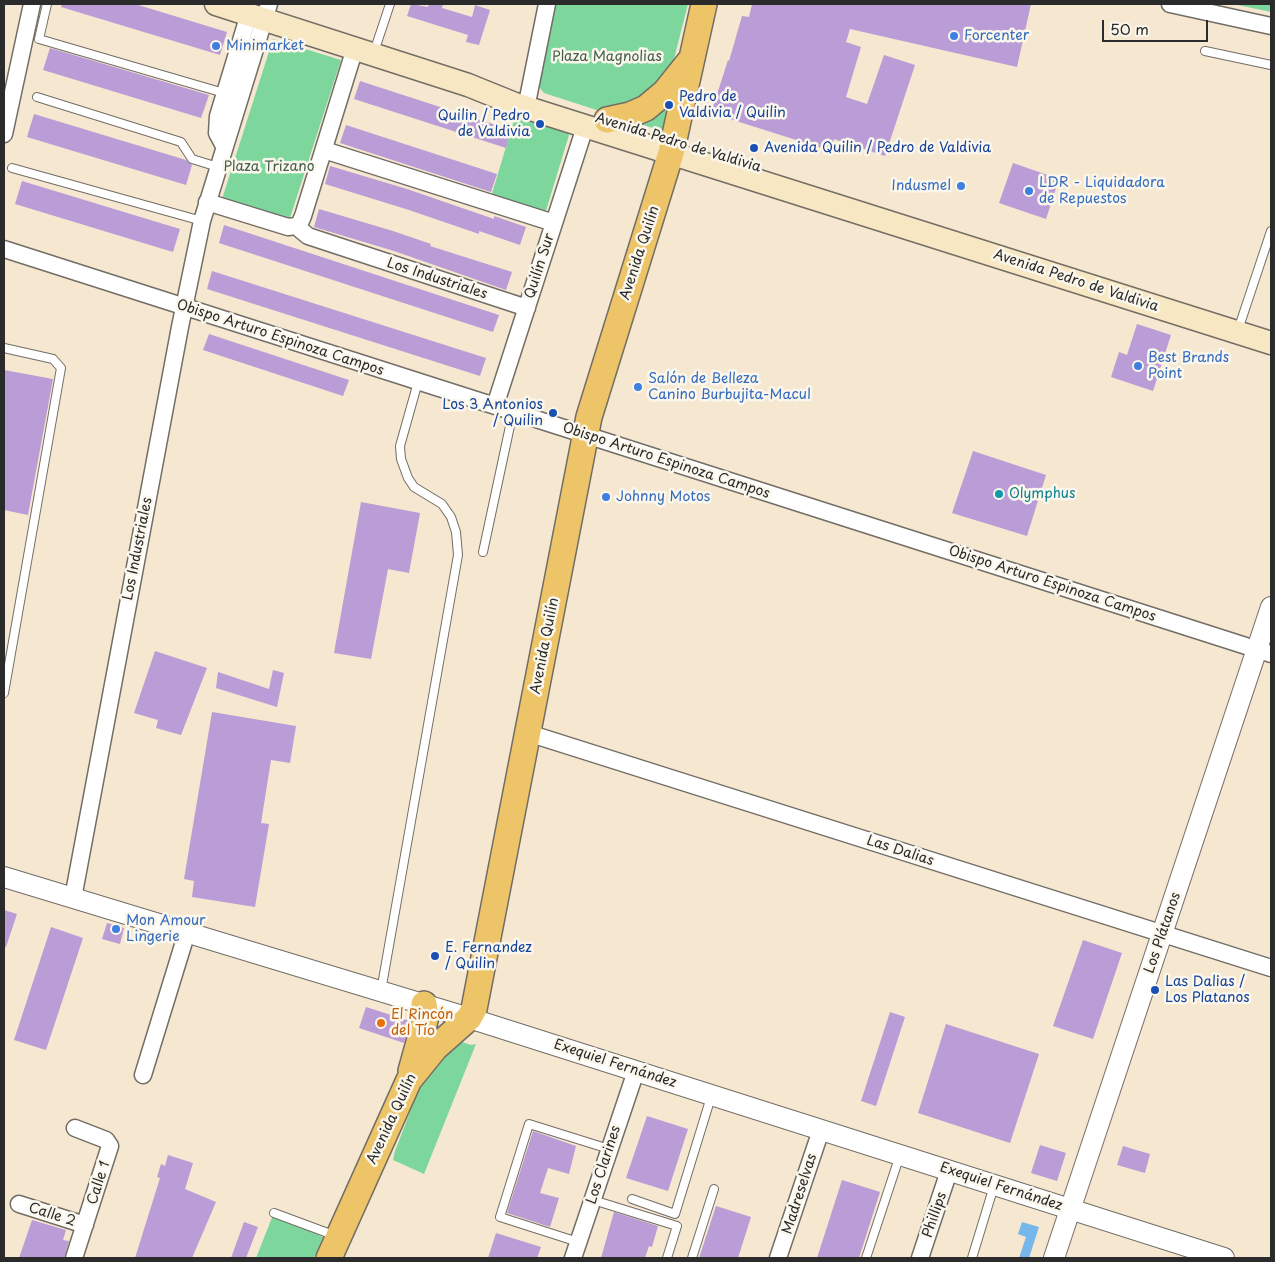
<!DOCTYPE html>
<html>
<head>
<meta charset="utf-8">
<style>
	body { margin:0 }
	#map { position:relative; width:1275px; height:1262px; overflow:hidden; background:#f6e7d0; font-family:"Playpen Sans",sans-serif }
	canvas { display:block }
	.frame { position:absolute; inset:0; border:5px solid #2b2b2b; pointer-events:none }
	.scale { position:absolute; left:1102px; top:20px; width:106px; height:22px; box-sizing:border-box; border:2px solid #2b2b2b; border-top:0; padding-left:6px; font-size:15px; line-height:18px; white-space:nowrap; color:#2b2b2b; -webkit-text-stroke:4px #fbf7ec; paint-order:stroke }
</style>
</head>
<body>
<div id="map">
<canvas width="1275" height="1262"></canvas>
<div class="frame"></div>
<div class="scale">50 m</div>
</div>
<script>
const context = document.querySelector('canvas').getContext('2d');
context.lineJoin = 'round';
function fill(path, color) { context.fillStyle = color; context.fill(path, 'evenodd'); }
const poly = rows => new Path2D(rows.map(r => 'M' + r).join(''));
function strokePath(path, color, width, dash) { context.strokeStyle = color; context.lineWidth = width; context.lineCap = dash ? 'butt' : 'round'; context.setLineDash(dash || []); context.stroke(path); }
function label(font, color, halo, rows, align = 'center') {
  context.font = font + ' "Playpen Sans",sans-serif'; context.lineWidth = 5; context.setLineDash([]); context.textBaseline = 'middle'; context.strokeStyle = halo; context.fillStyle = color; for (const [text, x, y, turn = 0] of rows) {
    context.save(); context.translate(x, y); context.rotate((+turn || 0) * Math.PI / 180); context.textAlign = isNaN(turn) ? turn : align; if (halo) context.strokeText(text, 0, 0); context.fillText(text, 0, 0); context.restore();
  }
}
const green = poly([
	[553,4,688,4,674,59,633,110,612,115,544,93,535,82],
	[1233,4,1271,4,1271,12],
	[273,39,341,60,289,221,222,199],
	[677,79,666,132,630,121],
	[517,110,562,124,569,135,545,214,491,197],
	[459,1041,471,1045,476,1044,424,1174,393,1160,395,1151,421,1084],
	[273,1215,323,1237,314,1258,256,1258]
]);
const water = poly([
	[1022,1222,1039,1227,1029,1258,1019,1258,1026,1237,1018,1234]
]);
const building = poly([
	[62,4,135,4,227,32,220,55,61,7],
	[411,4,428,7,429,4,443,4,442,8,472,17,475,5,490,10,479,45,466,42,468,35,407,16],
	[752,4,1031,4,1017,67,850,29,846,42,861,47,846,97,867,104,884,55,915,65,885,156,834,139,831,151,711,113,728,60,729,61,742,16,749,17],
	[50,48,209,95,201,118,43,70],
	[360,81,511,130,506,148,354,99],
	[34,114,186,160,192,165,186,185,27,137],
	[346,125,497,174,491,192,340,143],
	[1013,163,1059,179,1046,219,999,203],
	[330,166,407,189,494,219,494,216,526,227,520,245,479,231,479,234,409,210,325,184],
	[22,181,180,229,173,252,15,204],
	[319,209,393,231,431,244,430,246,512,272,506,290,394,251,314,227],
	[224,225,499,315,493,332,219,243],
	[212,271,486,358,480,376,207,289],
	[1137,324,1171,335,1153,391,1111,377,1119,352,1127,355],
	[209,334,349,380,343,396,203,350],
	[4,370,53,379,28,515,4,510],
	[973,451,1046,475,1027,536,952,513],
	[361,502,420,513,409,573,388,569,371,659,334,653],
	[155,651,207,668,181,735,156,728,158,720,134,713],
	[273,670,284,673,277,707,216,688,218,672,269,689],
	[212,712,296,726,290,763,271,760,261,823,269,824,255,907,192,897,194,881,184,879],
	[4,910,17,914,6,947,4,947],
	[107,923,124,928,120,944,102,939],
	[51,927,83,938,46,1050,14,1040],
	[1083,940,1122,953,1093,1039,1053,1026],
	[366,1007,410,1021,404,1043,359,1028],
	[890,1012,905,1017,876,1106,861,1101],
	[946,1024,1039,1054,1010,1143,918,1113],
	[647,1116,688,1129,668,1191,626,1178],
	[533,1131,576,1146,569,1174,548,1168,540,1193,559,1198,550,1227,507,1213],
	[1040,1145,1066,1153,1057,1181,1031,1173],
	[1123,1146,1150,1154,1145,1173,1117,1165],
	[168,1155,193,1163,185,1189,216,1202,192,1258,135,1258,160,1178,157,1177,161,1164,165,1166],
	[842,1180,880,1192,859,1258,817,1258],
	[716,1206,751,1217,738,1258,699,1258],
	[614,1212,658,1226,652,1247,649,1246,645,1258,601,1258],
	[32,1220,66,1230,63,1240,69,1241,64,1258,19,1258],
	[244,1222,258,1227,246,1258,231,1258],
	[496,1233,541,1247,537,1258,488,1258]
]);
const service = poly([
	[47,4,39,39,224,93],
	[1205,51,1271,65],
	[374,52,390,4],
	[37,97,181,142,192,159,218,167],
	[12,168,202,221],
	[1238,330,1271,231],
	[4,348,53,359,61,368,4,693],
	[483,552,513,412],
	[381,991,458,555,456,532,451,517,442,504,414,487,408,478,401,459,400,446,418,382],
	[632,1199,675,1214,711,1097],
	[593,1200,677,1226,667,1258],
	[274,1213,336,1236],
	[578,1242,500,1217,529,1124,609,1149],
	[692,1258,714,1189],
	[866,1258,900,1155],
	[972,1258,994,1186]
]);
const minor = poly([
	[1170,4,1271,26],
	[526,108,547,4],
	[4,134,32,4],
	[224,146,217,133,218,116,249,14],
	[324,150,554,223],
	[207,202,288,227,296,226],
	[296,226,308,236,527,308],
	[296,226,300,223,303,216,355,48],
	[4,249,1271,654],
	[495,406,585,127],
	[528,733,1271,968],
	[73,898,180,327,202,221,269,4],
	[143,1075,187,932],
	[19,1204,85,1225],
	[74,1258,110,1146,106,1140,75,1128],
	[573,1258,636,1071],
	[778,1258,821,1130],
	[920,1258,949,1171]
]);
const tertiary = poly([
	[4,877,469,1018,1224,1258],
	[1054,1258,1271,607]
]);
const secondary = poly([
	[216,4,468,85,515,104,1271,343]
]);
const primary = poly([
	[607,120,630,115,646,108,665,92,689,62],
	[411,1071,426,1017,424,1004],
	[329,1258,409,1080,435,1048,469,1018,474,1009,589,417,671,153,704,4]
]);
const markers = [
	[954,36,5,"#3f7fe0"],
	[216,46,5,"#3f7fe0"],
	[669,105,5,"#1a4fb4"],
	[540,124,5,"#1a4fb4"],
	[754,148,5,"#1a4fb4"],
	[961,186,5,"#3f7fe0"],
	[1029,191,5,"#3f7fe0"],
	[1138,366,5,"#3f7fe0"],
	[638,387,5,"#3f7fe0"],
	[553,413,5,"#1a4fb4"],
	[999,494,5,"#0f9aa8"],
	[606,497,5,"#3f7fe0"],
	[116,929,5,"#3f7fe0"],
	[435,956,5,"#1a4fb4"],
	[1155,990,5,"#1a4fb4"],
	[381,1023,5,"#e8710a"]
];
const shopNames = [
	["Forcenter",964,36],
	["Minimarket",226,46],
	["LDR - Liquidadora",1039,183],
	["de Repuestos",1039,199],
	["Indusmel",951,186,"right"],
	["Best Brands",1148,358],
	["Point",1148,374],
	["Salón de Belleza",648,379],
	["Canino Burbujita-Macul",648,395],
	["Johnny Motos",616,497],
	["Mon Amour",126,921],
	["Lingerie",126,937]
];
const parkNames = [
	["Plaza Magnolias",607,57],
	["Plaza Trizano",269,167]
];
const transitNames = [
	["Pedro de",679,97],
	["Valdivia / Quilin",679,113],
	["Quilin / Pedro",530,116,"right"],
	["de Valdivia",530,132,"right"],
	["Avenida Quilin / Pedro de Valdivia",764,148],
	["Los 3 Antonios",543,405,"right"],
	["/ Quilin",543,421,"right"],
	["E. Fernandez",445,948],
	["/ Quilin",445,964],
	["Las Dalias /",1165,982],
	["Los Platanos",1165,998]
];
const streetNames = [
	["Avenida Pedro de Valdivia",678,143,17],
	["Avenida Quilín",640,253,-72],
	["Quilín Sur",540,266,-72],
	["Los Industriales",437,279,18],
	["Avenida Pedro de Valdivia",1076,281,18],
	["Obispo Arturo Espinoza Campos",280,338,18],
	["Obispo Arturo Espinoza Campos",666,461,18],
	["Los Industriales",138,549,-79],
	["Obispo Arturo Espinoza Campos",1052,584,18],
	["Avenida Quilín",545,646,-79],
	["Las Dalias",900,851,18],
	["Los Plátanos",1163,933,-71],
	["Exequiel Fernández",615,1064,18],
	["Avenida Quilín",392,1119,-65],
	["Los Clarines",604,1165,-72],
	["Calle 1",99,1183,-72],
	["Exequiel Fernández",1001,1187,18],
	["Madreselvas",800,1194,-72],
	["Calle 2",52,1215,18],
	["Phillips",935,1215,-71]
];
const cultureNames = [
	["Olymphus",1009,494]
];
const foodNames = [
	["El Rincón",391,1015],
	["del Tío",391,1031]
];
fill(green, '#7dd79d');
fill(water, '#76b7eb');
fill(building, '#ba9cd6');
strokePath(service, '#726d65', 10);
strokePath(minor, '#726d65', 19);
strokePath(tertiary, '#726d65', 22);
strokePath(secondary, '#726d65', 25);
strokePath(primary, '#726d65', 28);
strokePath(service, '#fff', 8);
strokePath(minor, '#fff', 16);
strokePath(tertiary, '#fff', 20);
strokePath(secondary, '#f8e7c3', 22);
strokePath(primary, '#eec469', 25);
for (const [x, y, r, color] of markers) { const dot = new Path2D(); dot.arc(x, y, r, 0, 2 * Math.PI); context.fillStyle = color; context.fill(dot); strokePath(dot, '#fbf7ec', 2); }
label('14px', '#366cbe', '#fbf7ec', shopNames, 'left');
label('14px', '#445f4d', '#fbf7ec', parkNames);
label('14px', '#164399', '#fbf7ec', transitNames, 'left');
label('14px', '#2b2b2b', '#fbf7ec', streetNames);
label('14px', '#0d838f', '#fbf7ec', cultureNames, 'left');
label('14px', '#c56008', '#fbf7ec', foodNames, 'left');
</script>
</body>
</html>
